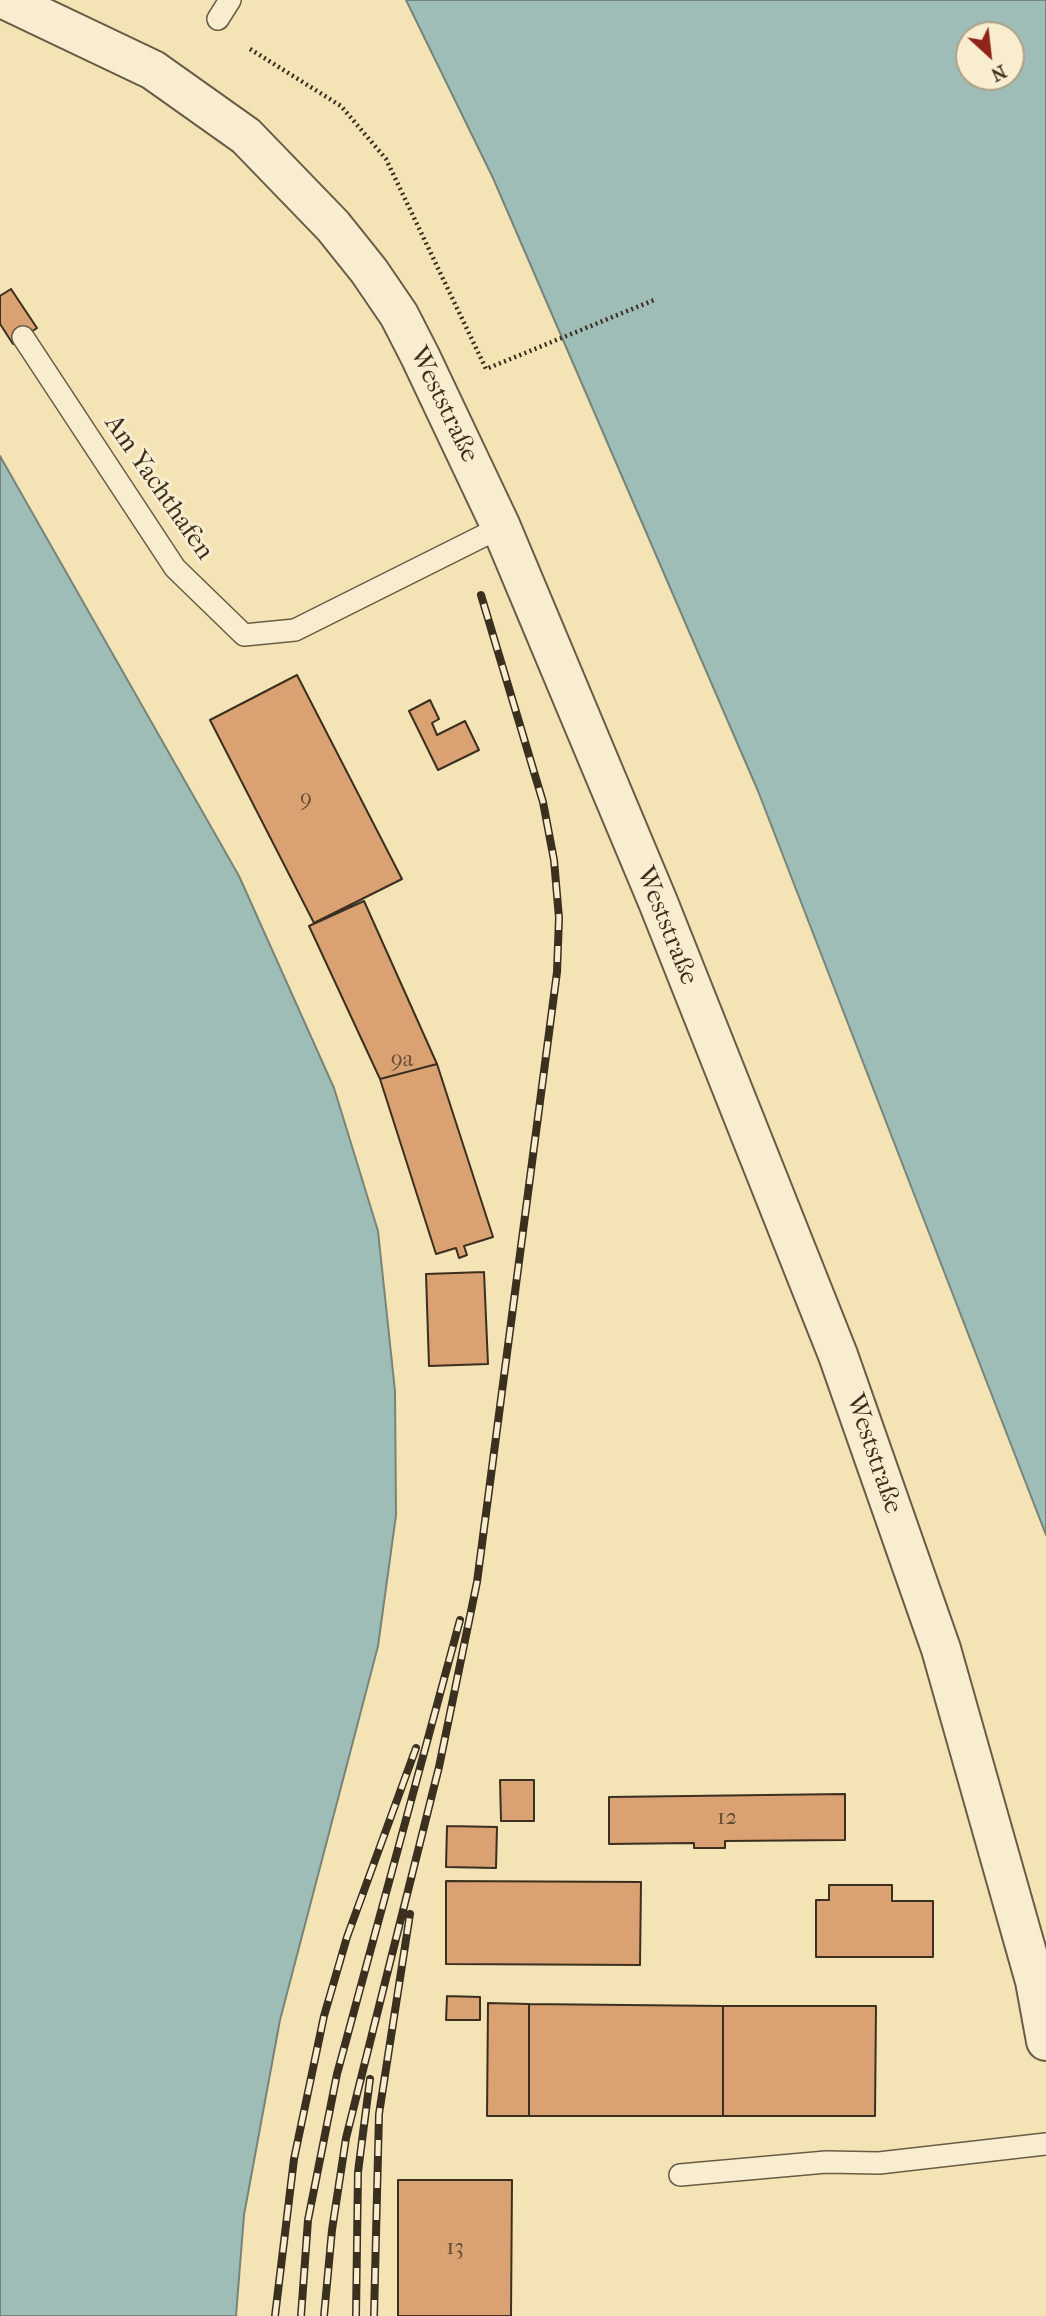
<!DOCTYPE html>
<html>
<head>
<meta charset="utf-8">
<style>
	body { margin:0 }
	#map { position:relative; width:1046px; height:2316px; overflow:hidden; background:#f4e4b5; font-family:"IM FELL French Canon",serif }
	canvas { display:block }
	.north { position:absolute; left:955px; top:21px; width:70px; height:70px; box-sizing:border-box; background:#f8edcf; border:2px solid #aca189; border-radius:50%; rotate:153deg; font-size:19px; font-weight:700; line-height:28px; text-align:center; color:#3b2f20 }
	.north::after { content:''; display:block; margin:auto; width:24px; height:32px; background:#8f2418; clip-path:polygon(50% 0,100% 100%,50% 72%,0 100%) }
</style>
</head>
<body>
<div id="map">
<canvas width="1046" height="2316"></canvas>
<div class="north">N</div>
</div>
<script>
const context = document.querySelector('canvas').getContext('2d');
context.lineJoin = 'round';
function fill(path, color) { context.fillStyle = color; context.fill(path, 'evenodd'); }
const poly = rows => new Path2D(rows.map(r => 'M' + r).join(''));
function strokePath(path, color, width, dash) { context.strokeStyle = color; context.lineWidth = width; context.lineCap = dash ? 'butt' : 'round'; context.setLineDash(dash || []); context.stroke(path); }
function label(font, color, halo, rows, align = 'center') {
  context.font = font + ' "IM FELL French Canon",serif'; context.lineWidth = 6; context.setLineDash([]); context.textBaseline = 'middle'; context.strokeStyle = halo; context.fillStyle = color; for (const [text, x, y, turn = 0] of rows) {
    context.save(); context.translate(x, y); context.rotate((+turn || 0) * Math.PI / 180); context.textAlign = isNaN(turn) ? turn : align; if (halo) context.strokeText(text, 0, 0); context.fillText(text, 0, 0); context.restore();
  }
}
const water = poly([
	[406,0,1046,0,1046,1535,758,791,493,178,406,0],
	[1011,35,1011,77,969,77,969,35,1011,35],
	[0,456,239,876,334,1088,378,1231,395,1391,396,1515,378,1646,280,2020,244,2215,236,2316,0,2316,0,456]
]);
const building = poly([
	[11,289,37,328,13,344,0,324,0,296,11,289],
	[297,675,402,879,314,923,210,720,297,675],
	[430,700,439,719,432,723,437,735,465,721,479,750,438,770,409,711,430,700],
	[364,901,437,1064,380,1079,309,926,364,901],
	[437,1064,493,1237,464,1246,467,1255,459,1258,456,1248,436,1254,380,1079,437,1064],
	[484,1272,488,1364,429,1366,426,1274,484,1272],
	[500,1780,534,1780,534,1821,501,1821,500,1780],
	[845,1794,845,1840,725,1841,725,1848,694,1848,694,1843,609,1844,609,1797,845,1794],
	[447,1826,497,1827,496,1868,446,1867,447,1826],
	[446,1881,641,1882,640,1965,446,1964,446,1881],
	[829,1885,892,1885,892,1901,933,1901,933,1957,816,1957,816,1900,829,1900,829,1885],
	[447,1996,480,1997,480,2020,446,2020,447,1996],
	[488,2003,529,2004,529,2116,487,2116,488,2003],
	[529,2004,723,2006,723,2116,529,2116,529,2004],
	[723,2006,876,2006,875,2116,723,2116,723,2006],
	[398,2180,512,2180,511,2316,398,2316,398,2180]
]);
const path = poly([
	[250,49,341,106,386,159,486,369,654,300]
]);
const lane = poly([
	[218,19,230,0],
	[23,337,175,568,244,635,295,630,501,527],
	[680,2175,826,2162,879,2163,1046,2144]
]);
const street = poly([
	[6,0,153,70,246,136,333,226,369,271,399,315,420,356,501,527,658,902,838,1355,941,1649,1035,1981,1046,2041]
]);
const rail = poly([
	[275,2316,294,2159,324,2016,347,1937,416,1748],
	[301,2316,308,2220,337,2074,460,1620],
	[324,2316,332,2230,346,2138,439,1767,477,1582,557,972,559,918,554,860,543,802,481,595],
	[356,2316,358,2172,370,2079],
	[374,2316,379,2114,410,1914]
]);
const numberNames = [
	["9",306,799],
	["9a",402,1060],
	["12",727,1818],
	["13",455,2248]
];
const streetNames = [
	["Weststraße",443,405,64],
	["Am Yachthafen",158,488,55],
	["Weststraße",666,926,68],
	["Weststraße",873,1454,71]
];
fill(water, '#9ebdb6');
strokePath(water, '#76847a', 2);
fill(building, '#daa172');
strokePath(building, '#3b2f20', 2);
strokePath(lane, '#695c45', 24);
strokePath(street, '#695c45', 42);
strokePath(path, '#3b2f20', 4.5, [2, 3.5]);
strokePath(lane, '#f8edcf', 21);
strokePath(street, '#f8edcf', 38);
strokePath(rail, '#3b2f20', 8);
strokePath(rail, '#f8edcf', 5, [16]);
label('23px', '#634c34', null, numberNames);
label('26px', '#3b2f20', '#f8edcf', streetNames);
</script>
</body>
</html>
